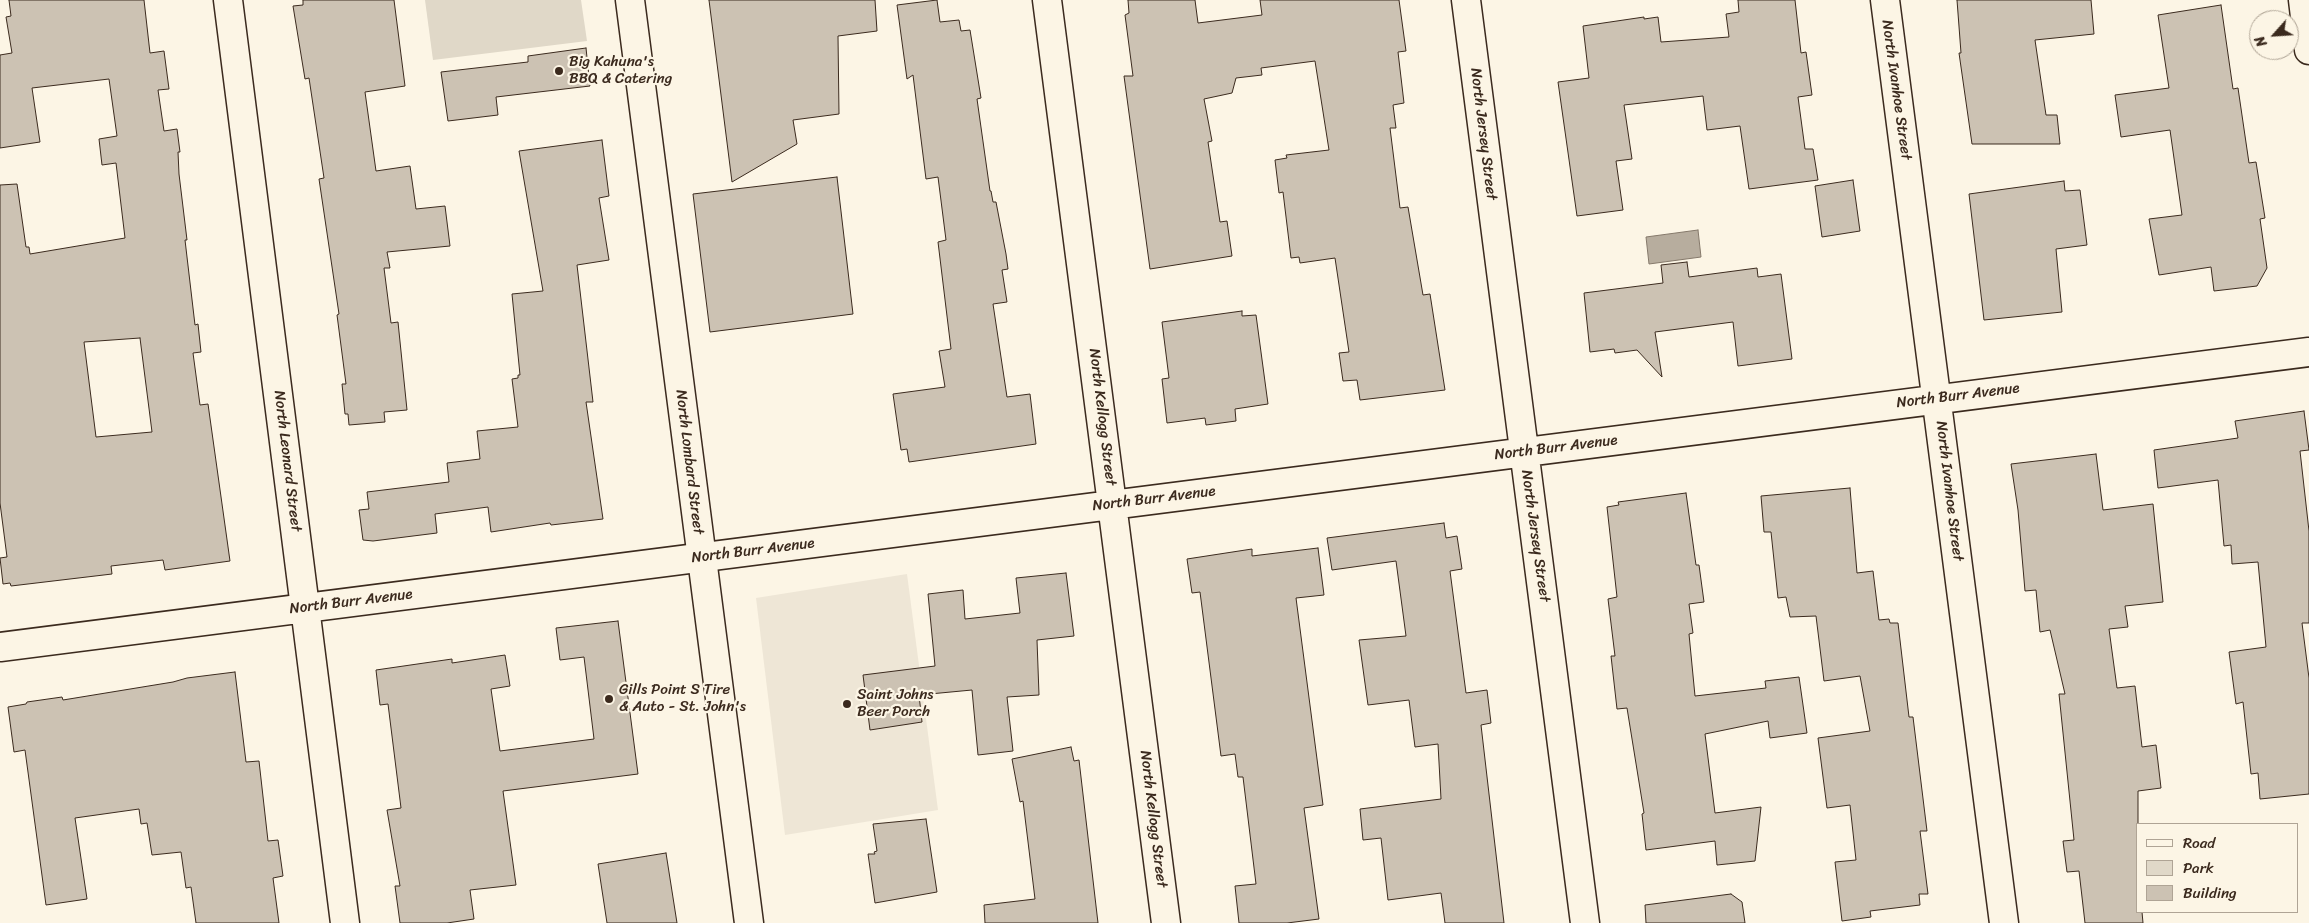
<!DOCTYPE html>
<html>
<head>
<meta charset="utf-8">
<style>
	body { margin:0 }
	#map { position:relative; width:2309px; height:923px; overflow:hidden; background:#fcf5e5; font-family:Sriracha,sans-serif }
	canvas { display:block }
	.legend { position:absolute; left:2136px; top:823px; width:162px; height:90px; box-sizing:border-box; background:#fcf5e5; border:1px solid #afa495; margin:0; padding:6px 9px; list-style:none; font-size:15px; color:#3b2a1e }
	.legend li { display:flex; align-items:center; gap:10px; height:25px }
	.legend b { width:25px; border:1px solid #afa495 }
	.north { position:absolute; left:2249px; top:10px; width:50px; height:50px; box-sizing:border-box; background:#fcf5e5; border:1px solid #afa495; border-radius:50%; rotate:244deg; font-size:14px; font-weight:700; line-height:20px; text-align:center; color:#3b2a1e }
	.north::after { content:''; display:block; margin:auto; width:18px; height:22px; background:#3b2a1e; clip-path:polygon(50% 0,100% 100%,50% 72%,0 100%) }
</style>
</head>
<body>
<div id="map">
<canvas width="2309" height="923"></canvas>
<ul class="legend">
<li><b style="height:6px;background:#fcf5e5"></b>Road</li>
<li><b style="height:14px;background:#e0d8c8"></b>Park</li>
<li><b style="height:14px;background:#ccc2b3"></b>Building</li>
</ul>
<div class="north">N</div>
</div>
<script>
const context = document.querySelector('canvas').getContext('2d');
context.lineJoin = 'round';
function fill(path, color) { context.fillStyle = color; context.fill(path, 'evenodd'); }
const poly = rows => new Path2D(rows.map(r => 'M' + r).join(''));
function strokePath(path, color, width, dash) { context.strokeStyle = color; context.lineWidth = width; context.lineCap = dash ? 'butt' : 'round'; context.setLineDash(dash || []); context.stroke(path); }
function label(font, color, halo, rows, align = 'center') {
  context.font = font + ' Sriracha,sans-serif'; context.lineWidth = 4.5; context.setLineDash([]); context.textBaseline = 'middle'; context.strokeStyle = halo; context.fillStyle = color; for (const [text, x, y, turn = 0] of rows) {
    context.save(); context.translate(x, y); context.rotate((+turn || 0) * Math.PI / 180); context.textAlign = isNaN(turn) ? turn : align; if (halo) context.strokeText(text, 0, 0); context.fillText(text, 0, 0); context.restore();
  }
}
const built = poly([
	[907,574,938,810,785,835,756,598]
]);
const green = poly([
	[425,0,581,0,587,41,433,60]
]);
const water = poly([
	[1698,230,1701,257,1649,264,1646,237,1698,230]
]);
const building = poly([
	[9,0,144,0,150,53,164,51,169,89,158,90,164,131,177,129,180,152,178,152,179,174,187,240,185,240,195,325,198,324,201,352,193,353,200,405,208,404,230,561,165,570,163,560,111,566,112,574,11,586,10,583,3,584,0,558,7,557,0,503,0,185,17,184,26,247,29,247,30,254,125,238,116,163,102,165,99,139,117,136,109,79,32,88,40,142,0,148,0,55,12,53,6,17,11,16,9,0],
	[140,338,152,432,96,437,84,342,140,338],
	[303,0,394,0,405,86,365,92,376,171,410,166,416,209,445,206,450,246,387,252,390,268,384,268,391,323,398,322,407,410,384,412,385,422,349,425,348,414,345,414,342,384,346,384,337,315,339,314,319,179,324,178,309,78,305,79,293,6,303,5,303,0],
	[709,0,875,0,877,31,838,36,839,114,793,120,797,144,732,182,709,0],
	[937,0,940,22,959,20,961,31,970,30,981,98,977,99,990,191,991,191,993,202,996,202,1006,254,1008,269,1002,270,1007,302,993,304,1007,397,1030,394,1036,444,909,462,907,449,901,450,893,394,945,387,939,351,951,349,938,242,946,240,938,177,926,179,913,75,907,79,897,5,937,0],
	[1128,0,1195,0,1198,23,1262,15,1260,0,1399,0,1406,51,1398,52,1404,103,1393,105,1396,128,1390,128,1400,208,1408,207,1423,295,1430,294,1445,390,1360,400,1357,380,1343,381,1339,353,1349,352,1335,258,1300,263,1299,257,1291,258,1283,192,1279,193,1275,160,1287,158,1286,155,1329,150,1315,61,1261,68,1262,75,1236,78,1232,93,1204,99,1212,141,1208,142,1220,222,1227,221,1232,256,1150,269,1124,76,1133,76,1125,15,1129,13,1128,0],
	[1738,0,1795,0,1801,53,1806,52,1812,95,1798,97,1805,149,1813,149,1818,180,1749,189,1740,126,1707,130,1703,96,1624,105,1632,159,1616,161,1623,210,1577,216,1558,82,1589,78,1583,26,1644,17,1644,19,1658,17,1661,42,1729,37,1726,14,1739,12,1738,0],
	[1957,0,2091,0,2094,34,2035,40,2046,115,2057,115,2060,144,1972,144,1959,53,1961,53,1957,0],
	[2221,5,2233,89,2238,88,2249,163,2256,162,2265,218,2260,219,2267,268,2257,286,2214,291,2211,267,2159,275,2149,219,2182,215,2170,130,2121,137,2115,95,2169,88,2158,15,2221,5],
	[586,48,590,86,496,97,498,115,448,121,441,72,528,62,528,56,586,48],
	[602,140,609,196,599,198,609,260,577,265,593,402,586,402,603,519,551,525,550,523,491,532,488,507,435,514,437,533,373,541,363,540,359,510,369,509,367,492,449,482,447,463,480,459,477,431,518,427,512,379,518,378,518,375,520,375,512,294,543,291,519,151,602,140],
	[837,177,853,314,710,332,693,194,837,177],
	[1853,180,1860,231,1822,237,1815,186,1853,180],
	[2064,181,2065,191,2080,190,2087,245,2056,249,2062,312,1984,320,1969,194,2064,181],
	[1687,262,1689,277,1757,268,1758,277,1781,274,1792,359,1738,366,1733,322,1655,332,1662,377,1637,350,1615,353,1614,349,1590,352,1584,293,1663,283,1661,265,1687,262],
	[1242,311,1242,316,1256,315,1268,404,1235,409,1236,421,1206,425,1205,418,1167,423,1162,379,1169,378,1162,322,1242,311],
	[2304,411,2309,450,2300,451,2309,531,2309,623,2302,623,2309,678,2309,794,2260,799,2258,773,2251,774,2243,702,2236,704,2229,652,2266,647,2258,562,2232,564,2231,545,2224,546,2218,480,2158,488,2154,450,2238,438,2235,421,2304,411],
	[2096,454,2103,510,2153,504,2163,602,2125,606,2128,627,2109,629,2117,688,2135,686,2142,747,2156,745,2161,788,2138,791,2138,912,2142,912,2143,923,2085,923,2079,871,2067,872,2063,841,2074,840,2059,694,2065,694,2050,630,2040,632,2036,590,2025,591,2018,510,2011,464,2096,454],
	[1850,488,1857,573,1873,571,1879,620,1889,619,1890,623,1898,623,1909,717,1913,717,1927,831,1920,831,1928,894,1919,894,1920,905,1870,911,1871,917,1842,921,1835,862,1856,860,1850,805,1827,808,1818,738,1870,731,1860,676,1824,681,1816,616,1790,617,1786,597,1778,598,1771,532,1764,532,1761,496,1850,488],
	[1686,493,1696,565,1699,565,1704,602,1689,604,1693,633,1689,634,1695,696,1766,688,1765,681,1799,677,1807,733,1770,738,1768,721,1705,734,1715,813,1761,807,1755,861,1717,865,1715,841,1646,850,1642,814,1644,813,1627,708,1617,709,1611,656,1615,656,1608,599,1617,597,1607,507,1619,505,1618,502,1686,493],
	[1444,523,1446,538,1457,536,1462,569,1450,571,1466,693,1487,690,1491,723,1481,725,1504,923,1445,923,1441,893,1388,900,1381,838,1363,840,1360,809,1441,799,1438,744,1415,747,1409,700,1368,705,1359,640,1406,636,1396,561,1332,570,1327,538,1444,523],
	[1318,548,1324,595,1296,598,1323,805,1304,808,1319,919,1287,923,1239,923,1235,886,1256,884,1243,777,1238,777,1235,754,1221,756,1200,592,1192,593,1187,559,1252,549,1252,556,1318,548],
	[1066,573,1074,636,1037,640,1039,695,1007,697,1013,751,978,755,972,690,919,695,922,722,870,730,863,675,935,666,928,594,963,590,965,619,1020,613,1016,578,1066,573],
	[618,621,638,774,503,791,516,885,470,890,474,919,447,923,400,923,395,886,400,886,387,810,401,808,388,704,380,705,376,670,452,659,452,663,505,655,510,686,491,689,500,751,594,739,584,657,560,660,556,628,618,621],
	[235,672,246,762,259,761,268,841,278,840,283,876,273,878,279,923,196,923,191,887,186,888,181,852,152,855,147,823,141,824,139,809,75,818,87,899,46,905,25,750,14,752,8,707,26,704,27,702,62,697,63,700,173,682,187,678,235,672],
	[1071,747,1074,761,1079,760,1098,923,985,923,984,905,1035,899,1023,801,1020,802,1012,759,1071,747],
	[926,819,937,892,875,903,868,854,875,854,874,852,877,851,873,824,926,819],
	[666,853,677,923,607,923,598,864,666,853],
	[1731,894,1742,902,1745,923,1646,923,1645,905,1731,894]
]);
const minor = poly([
	[228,0,345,923],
	[1047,0,1166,923],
	[1466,0,1585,923],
	[1885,0,2004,923],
	[2303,0,2309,50],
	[0,647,2309,352]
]);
const major = poly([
	[630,0,749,923]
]);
const markers = [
	[559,71,5,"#3b2a1e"],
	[609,699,5,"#3b2a1e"],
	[847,704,5,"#3b2a1e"]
];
const poiNames = [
	["Big Kahuna's",569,62],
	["BBQ & Catering",569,79],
	["Gills Point S Tire",619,690],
	["& Auto - St. John's",619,707],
	["Saint Johns",857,695],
	["Beer Porch",857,712]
];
const streetNames = [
	["North Ivanhoe Street",1896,90,82],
	["North Jersey Street",1483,134,83],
	["North Burr Avenue",1958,396,-7],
	["North Kellogg Street",1102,417,83],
	["North Burr Avenue",1556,448,-7],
	["North Leonard Street",287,461,83],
	["North Lombard Street",689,462,83],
	["North Ivanhoe Street",1949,491,83],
	["North Burr Avenue",1154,499,-7],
	["North Jersey Street",1535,536,82],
	["North Burr Avenue",753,551,-7],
	["North Burr Avenue",351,602,-7],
	["North Kellogg Street",1153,819,83]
];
fill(built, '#eee6d6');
fill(green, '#e0d8c8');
fill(water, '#b7ad9e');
strokePath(water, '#85796b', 1);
fill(building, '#ccc2b3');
strokePath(building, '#3b2a1e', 1);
strokePath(minor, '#3b2a1e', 31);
strokePath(major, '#3b2a1e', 31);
strokePath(minor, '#fcf5e5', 28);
strokePath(major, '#fcf5e5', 28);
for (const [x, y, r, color] of markers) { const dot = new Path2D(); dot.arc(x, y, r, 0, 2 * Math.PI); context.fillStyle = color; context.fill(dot); strokePath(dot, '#fcf5e5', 2); }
label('15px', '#3b2a1e', '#fcf5e5', poiNames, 'left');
label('15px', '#3b2a1e', '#fcf5e5', streetNames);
</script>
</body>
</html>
